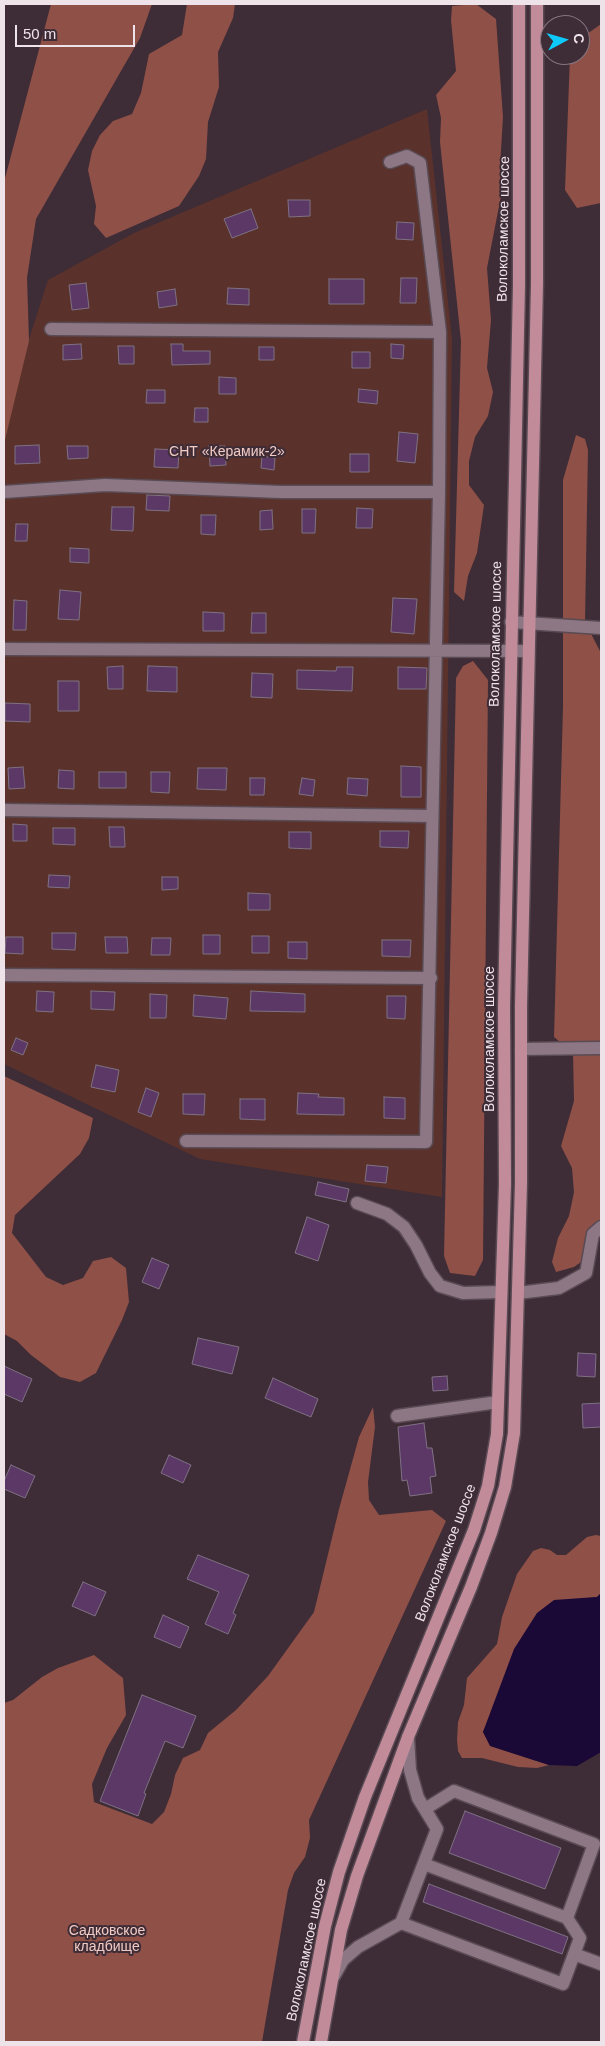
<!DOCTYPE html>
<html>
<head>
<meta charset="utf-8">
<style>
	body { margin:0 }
	#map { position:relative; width:605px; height:2046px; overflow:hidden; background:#3e2c37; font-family:Helvetica,sans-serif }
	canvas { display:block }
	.frame { position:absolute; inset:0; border:5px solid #efe3ea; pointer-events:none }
	.north { position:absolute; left:540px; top:15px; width:50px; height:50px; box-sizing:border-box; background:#3e2c37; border:1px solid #85757f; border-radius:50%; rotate:84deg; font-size:14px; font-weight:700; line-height:20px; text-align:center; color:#efe3ea }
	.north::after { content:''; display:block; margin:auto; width:18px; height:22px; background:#0dcafa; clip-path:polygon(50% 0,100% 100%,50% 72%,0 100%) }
	.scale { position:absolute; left:15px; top:25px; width:120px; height:22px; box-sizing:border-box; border:2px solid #efe3ea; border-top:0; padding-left:6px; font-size:15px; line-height:18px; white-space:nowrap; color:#efe3ea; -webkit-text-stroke:4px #3e2c37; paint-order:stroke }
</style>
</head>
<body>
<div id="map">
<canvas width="605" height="2046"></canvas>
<div class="frame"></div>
<div class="north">С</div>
<div class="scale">50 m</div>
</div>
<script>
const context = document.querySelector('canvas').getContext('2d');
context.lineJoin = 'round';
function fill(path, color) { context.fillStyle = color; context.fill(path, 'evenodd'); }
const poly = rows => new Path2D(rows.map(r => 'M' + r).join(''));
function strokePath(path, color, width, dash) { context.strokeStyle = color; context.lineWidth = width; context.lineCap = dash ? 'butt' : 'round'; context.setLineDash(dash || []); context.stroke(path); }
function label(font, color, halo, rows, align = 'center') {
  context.font = font + ' Helvetica,sans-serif'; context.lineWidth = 4; context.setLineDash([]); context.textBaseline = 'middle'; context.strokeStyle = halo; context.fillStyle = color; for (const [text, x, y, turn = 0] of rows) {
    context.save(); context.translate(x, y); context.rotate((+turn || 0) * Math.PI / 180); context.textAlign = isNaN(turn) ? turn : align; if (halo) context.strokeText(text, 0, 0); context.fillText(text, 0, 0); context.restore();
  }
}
const green = poly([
	[427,109,452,339,442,1197,200,1159,4,1064,4,417,48,280,134,233]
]);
const forest = poly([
	[51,4,152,4,140,38,36,219,27,278,29,341,4,444,4,182],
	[187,4,235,4,233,18,218,52,219,87,208,122,206,159,199,176,179,206,106,238,94,224,96,206,88,170,92,151,100,135,113,121,132,114,141,93,149,54,182,35],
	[476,4,496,19,503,117,500,167,502,191,487,268,491,320,487,368,493,392,488,416,475,437,469,461,469,485,484,505,477,553,468,576,464,601,454,592,461,341,440,142,441,118,436,95,456,71,451,20,452,6],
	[601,24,601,203,577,208,565,190,570,55,580,55,580,39],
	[576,435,585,439,588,450,585,622,601,653,601,1221,594,1253,574,1267,556,1272,552,1262,558,1238,569,1216,574,1192,572,1168,561,1146,574,1101,573,1053,554,1037,563,706,563,480],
	[473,661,488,680,483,1260,475,1276,450,1273,444,1256,456,678,463,666],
	[4,1076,93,1118,89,1138,80,1154,15,1215,12,1233,46,1277,63,1285,83,1278,93,1261,111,1257,126,1268,129,1302,122,1320,96,1373,80,1382,60,1377,31,1355,17,1341,4,1334],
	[373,1407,375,1427,368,1482,369,1500,379,1515,432,1510,446,1521,309,1820,310,1838,305,1857,294,1873,288,1890,262,2042,4,2041,4,1703,13,1700,42,1677,58,1668,94,1655,123,1678,126,1715,107,1748,92,1784,94,1802,152,1824,164,1812,171,1794,175,1775,183,1758,200,1750,208,1733,236,1710,268,1676,314,1612,339,1509,359,1437],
	[596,1535,601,1536,601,1593,597,1597,578,1599,489,1718,483,1732,491,1746,549,1765,537,1768,518,1767,482,1758,462,1758,458,1751,457,1740,458,1722,464,1705,467,1678,497,1644,502,1617,517,1574,533,1551,541,1548,550,1550,557,1555,566,1555,587,1537]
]);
const water = poly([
	[601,1593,601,1752,577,1766,549,1765,490,1746,483,1732,514,1649,537,1613,554,1600,597,1597]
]);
const building = poly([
	[288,200,310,200,310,216,289,217,288,200],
	[251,209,258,228,232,238,224,219,251,209],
	[397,222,414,223,413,240,396,239,397,222],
	[401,278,417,278,416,303,400,303,401,278],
	[329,279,364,279,364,304,329,304,329,279],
	[86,283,89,308,72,310,69,285,86,283],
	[228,288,249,289,249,305,227,304,228,288],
	[175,289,177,305,159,308,157,292,175,289],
	[81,344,82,359,63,360,63,345,81,344],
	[171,344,183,344,183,351,210,351,210,364,172,365,171,344],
	[391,344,404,345,403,359,391,358,391,344],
	[118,346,134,346,134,364,119,364,118,346],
	[259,347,274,347,274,360,259,360,259,347],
	[352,352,370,352,370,368,352,368,352,352],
	[219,377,236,378,236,394,219,394,219,377],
	[359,389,378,391,377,404,358,402,359,389],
	[147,390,165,390,165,403,146,403,147,390],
	[195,408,208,408,208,422,194,422,195,408],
	[399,432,418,434,415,463,397,461,399,432],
	[39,445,40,463,15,464,15,446,39,445],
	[67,446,88,446,88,458,68,459,67,446],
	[209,446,225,446,226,465,210,466,209,446],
	[155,449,179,450,178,468,154,467,155,449],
	[350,454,369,454,369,472,350,472,350,454],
	[262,456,275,458,274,470,261,468,262,456],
	[147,495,170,496,169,511,146,510,147,495],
	[112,507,134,507,133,531,111,530,112,507],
	[357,508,373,509,372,528,356,528,357,508],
	[302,509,316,509,315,533,302,533,302,509],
	[272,510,273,529,260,530,260,511,272,510],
	[201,515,216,515,215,535,201,534,201,515],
	[16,524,28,524,27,541,15,541,16,524],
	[70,548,89,549,89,563,70,562,70,548],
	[60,590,81,592,79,620,58,619,60,590],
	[393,598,417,599,414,634,391,632,393,598],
	[14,600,27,601,26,630,13,630,14,600],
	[203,612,224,613,224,631,203,631,203,612],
	[252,613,266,613,266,633,251,633,252,613],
	[123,666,123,689,108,689,107,667,123,666],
	[148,666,177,667,177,692,147,691,148,666],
	[337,667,353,667,352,691,297,689,297,670,336,671,337,667],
	[398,667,427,668,426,689,398,689,398,667],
	[252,673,273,674,272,698,251,697,252,673],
	[58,681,79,681,79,711,58,711,58,681],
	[5,703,30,704,30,722,5,721,5,703],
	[401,766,421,767,421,797,401,797,401,766],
	[23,767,25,788,9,789,8,768,23,767],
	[198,768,227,768,226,790,197,789,198,768],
	[59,770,74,771,74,789,58,788,59,770],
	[99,772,126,772,126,788,99,788,99,772],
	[151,772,170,772,169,793,151,792,151,772],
	[250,778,265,778,264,795,250,795,250,778],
	[302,778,315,780,313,796,299,794,302,778],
	[348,778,368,779,367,796,347,794,348,778],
	[13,824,27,825,27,841,13,841,13,824],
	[109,827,124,827,125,847,110,847,109,827],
	[53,828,75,828,75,845,53,844,53,828],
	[380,831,409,831,408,848,380,847,380,831],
	[289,832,311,832,311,849,289,848,289,832],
	[49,875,70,876,69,888,48,887,49,875],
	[162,877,178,877,178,889,162,890,162,877],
	[248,893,270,894,270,910,248,910,248,893],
	[52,933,76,933,75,950,52,949,52,933],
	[203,935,220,935,220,954,203,954,203,935],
	[252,936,269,936,269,953,252,953,252,936],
	[6,937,23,937,23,954,5,953,6,937],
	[105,937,127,937,128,953,106,953,105,937],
	[152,938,171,938,170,955,151,955,152,938],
	[382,940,411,940,410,957,382,956,382,940],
	[288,942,307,942,307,959,288,958,288,942],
	[37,991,54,992,53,1012,36,1011,37,991],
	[91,991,115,992,114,1010,91,1009,91,991],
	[251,991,305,994,305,1012,250,1011,251,991],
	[150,994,167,995,166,1018,150,1018,150,994],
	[194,995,228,998,226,1019,193,1016,194,995],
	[387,996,406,996,405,1019,387,1018,387,996],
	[16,1038,28,1043,23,1055,11,1050,16,1038],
	[96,1065,119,1070,115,1092,91,1087,96,1065],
	[146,1088,159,1093,151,1117,138,1112,146,1088],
	[298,1093,319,1094,318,1097,344,1098,344,1115,297,1114,298,1093],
	[183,1094,205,1094,204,1115,183,1114,183,1094],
	[384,1097,405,1098,405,1119,384,1118,384,1097],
	[240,1099,265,1099,265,1120,240,1119,240,1099],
	[367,1165,388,1167,386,1183,365,1181,367,1165],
	[318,1182,349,1189,346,1202,315,1195,318,1182],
	[307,1217,329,1225,318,1261,295,1253,307,1217],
	[152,1258,169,1265,159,1289,142,1282,152,1258],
	[198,1338,239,1347,232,1374,192,1364,198,1338],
	[578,1353,596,1354,595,1377,577,1376,578,1353],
	[4,1366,32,1379,22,1402,4,1394,4,1366],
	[447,1376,448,1390,433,1391,432,1377,447,1376],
	[273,1378,318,1399,311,1417,265,1398,273,1378],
	[601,1403,601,1427,583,1428,582,1404,601,1403],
	[424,1423,427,1448,432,1448,436,1476,430,1477,432,1493,410,1496,407,1480,402,1481,398,1427,424,1423],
	[169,1455,191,1465,183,1483,161,1473,169,1455],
	[11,1465,35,1476,25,1498,4,1489,4,1481,11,1465],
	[198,1555,249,1575,233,1613,236,1615,228,1634,205,1624,219,1592,187,1579,198,1555],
	[83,1582,106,1592,95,1616,72,1606,83,1582],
	[163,1615,189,1627,180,1648,154,1637,163,1615],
	[142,1695,196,1716,183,1748,165,1741,144,1793,146,1794,138,1816,100,1801,142,1695],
	[465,1811,561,1848,545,1889,449,1853,465,1811],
	[429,1884,568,1937,562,1954,423,1902,429,1884]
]);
const minor = poly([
	[51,329,440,332],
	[4,492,105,485,281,492,439,492],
	[511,622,601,628],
	[4,649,528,651],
	[4,810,431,816],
	[4,975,431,978],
	[521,1049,601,1048],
	[186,1141,426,1142,439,492,440,332,420,163,407,156,390,162],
	[357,1203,387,1214,404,1227,416,1245,430,1273,440,1286,463,1293,501,1292],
	[518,1293,559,1288,586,1273,593,1234,601,1227],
	[397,1416,498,1402],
	[425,1809,454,1791,594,1844,567,1918],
	[401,1923,563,1984,580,1938,567,1918,424,1864],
	[574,1954,601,1964],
	[334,1976,343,1960,358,1947,401,1923,437,1829,418,1798,410,1770,408,1737]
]);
const major = poly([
	[303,2042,325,1926,339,1872,365,1797,474,1530,488,1486,497,1434,505,1184,504,1007,519,285,519,4],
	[321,2042,341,1930,357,1876,408,1737,471,1587,491,1533,505,1487,514,1433,521,1183,521,1006,537,284,537,4]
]);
const streetNames = [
	["Волоколамское шоссе",504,229,-89],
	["Волоколамское шоссе",496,634,-89],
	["Волоколамское шоссе",490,1039,-90],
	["Волоколамское шоссе",446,1553,-69],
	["Волоколамское шоссе",307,1950,-78]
];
const parkNames = [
	["СНТ «Керамик-2»",227,452],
	["Садковское",107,1931],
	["кладбище",107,1947]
];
fill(green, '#5a322b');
fill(forest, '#8e5047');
fill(water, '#1a0837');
fill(building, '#5b3866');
strokePath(building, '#7f7183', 1);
strokePath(minor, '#594a53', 15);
strokePath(major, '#594a53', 15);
strokePath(minor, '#8d7784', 12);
strokePath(major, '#c18b9a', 12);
label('14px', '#efe3ea', '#3e2c37', streetNames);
label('14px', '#f2cbc4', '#3e2c37', parkNames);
</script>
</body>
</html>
